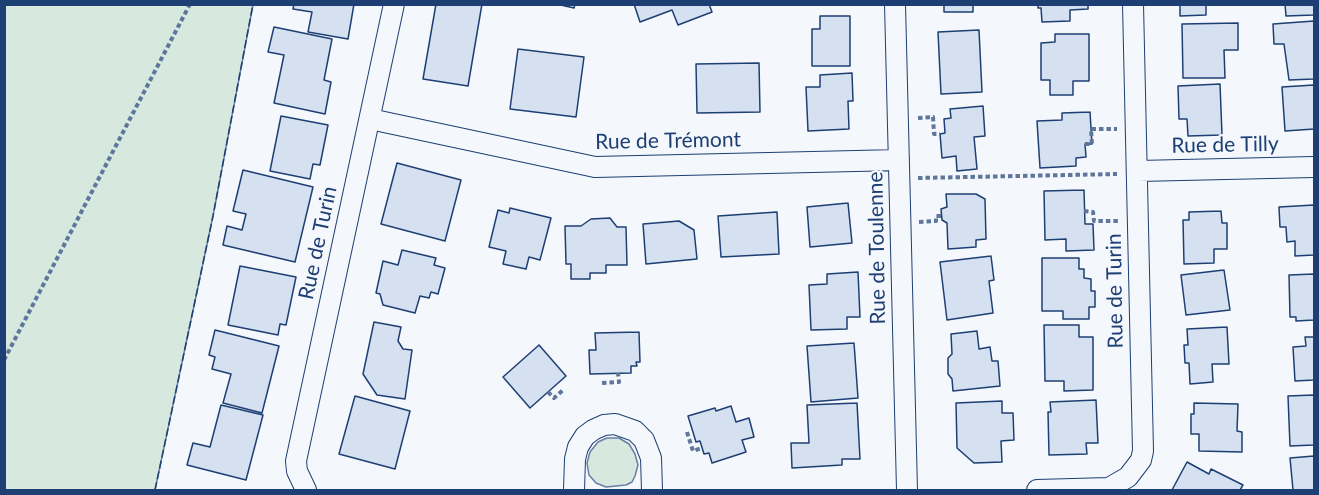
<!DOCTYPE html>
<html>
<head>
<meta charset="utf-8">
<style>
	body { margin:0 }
	#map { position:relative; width:1319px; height:495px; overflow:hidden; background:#f4f7fb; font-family:Lato,sans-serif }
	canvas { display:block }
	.frame { position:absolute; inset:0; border:6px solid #1d3f73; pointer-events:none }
</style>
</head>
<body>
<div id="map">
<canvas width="1319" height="495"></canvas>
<div class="frame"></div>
</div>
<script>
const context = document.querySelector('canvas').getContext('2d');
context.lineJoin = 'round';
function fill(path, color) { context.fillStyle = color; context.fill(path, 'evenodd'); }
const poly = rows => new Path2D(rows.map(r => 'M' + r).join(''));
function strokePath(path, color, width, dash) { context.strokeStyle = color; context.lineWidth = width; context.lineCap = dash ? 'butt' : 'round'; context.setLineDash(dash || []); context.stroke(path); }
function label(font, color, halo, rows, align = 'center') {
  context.font = font + ' Lato,sans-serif'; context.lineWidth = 4.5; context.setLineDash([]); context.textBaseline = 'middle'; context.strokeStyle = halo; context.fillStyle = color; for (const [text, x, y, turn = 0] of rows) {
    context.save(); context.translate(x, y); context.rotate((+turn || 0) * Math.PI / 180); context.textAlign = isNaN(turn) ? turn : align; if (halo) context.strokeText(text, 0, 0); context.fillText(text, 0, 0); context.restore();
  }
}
const green = poly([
	[4,5,253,5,213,216,155,490,5,490,4,5],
	[607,438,619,438,629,444,635,454,638,465,635,476,632,482,626,485,606,487,596,483,589,475,587,463,590,452,598,442,607,438]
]);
const building = poly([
	[294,4,354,4,348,39,308,32,312,12,293,9,294,4],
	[436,4,482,4,468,86,423,79,436,4],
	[556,4,575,4,574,8,556,4],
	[634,4,709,4,712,12,678,25,672,10,640,22,634,4],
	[944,4,973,4,973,12,944,12,944,4],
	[1038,4,1088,4,1088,9,1070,10,1070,21,1042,22,1041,8,1038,8,1038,4],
	[1180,4,1206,4,1206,15,1180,16,1180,4],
	[1285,4,1314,4,1314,15,1286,16,1285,4],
	[820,16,850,16,850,66,812,66,812,29,820,29,820,16],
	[1314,21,1314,79,1289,80,1284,44,1274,44,1273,24,1314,21],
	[1238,23,1238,50,1224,50,1225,78,1183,78,1182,24,1238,23],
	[274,27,332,39,324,80,331,82,325,114,274,103,284,55,268,52,274,27],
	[979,30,982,92,941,94,938,32,979,30],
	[1055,34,1089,34,1089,81,1073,81,1073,95,1050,95,1050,80,1041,80,1041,43,1055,42,1055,34],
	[518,49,584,57,576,117,510,109,518,49],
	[759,63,760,112,697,113,696,64,759,63],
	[852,73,853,101,848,101,849,129,808,131,806,87,820,87,820,75,852,73],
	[1220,84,1222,135,1188,136,1187,119,1179,119,1178,86,1220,84],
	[1314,85,1314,129,1285,131,1282,87,1314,85],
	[983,106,985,136,974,137,977,169,957,171,956,156,942,158,940,134,945,133,944,119,951,118,950,109,983,106],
	[1090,112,1092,144,1085,144,1086,157,1076,158,1076,166,1040,168,1037,121,1062,120,1062,113,1090,112],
	[281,116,328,125,320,165,313,164,310,179,270,171,281,116],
	[397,163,461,180,445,241,381,224,397,163],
	[243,170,313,187,295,262,223,245,227,226,242,230,246,214,233,211,243,170],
	[1084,190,1085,224,1093,224,1094,250,1066,251,1066,239,1045,240,1044,191,1084,190],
	[946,194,976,194,985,199,986,239,976,240,976,247,948,249,947,223,942,220,941,209,947,207,946,194],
	[848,203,852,243,810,247,807,207,848,203],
	[1314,205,1314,255,1295,256,1295,241,1287,242,1286,227,1280,227,1279,207,1314,205],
	[510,208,551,218,540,260,529,257,526,269,503,264,506,251,489,247,498,210,509,213,510,208],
	[1221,211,1222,223,1227,223,1227,249,1214,249,1214,263,1184,264,1183,220,1189,220,1189,212,1221,211],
	[777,212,779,254,721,257,718,216,777,212],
	[610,218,617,227,626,227,627,265,606,265,606,273,590,273,590,279,571,279,571,264,566,264,565,226,581,226,591,219,610,218],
	[679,221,694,230,697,259,646,264,643,224,679,221],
	[402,250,436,258,434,265,445,268,438,294,431,292,429,298,420,296,415,313,383,305,380,294,376,293,383,261,398,265,402,250],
	[991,256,994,280,989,281,993,313,947,320,940,262,991,256],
	[1042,258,1079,258,1079,269,1084,269,1084,278,1091,279,1091,291,1095,291,1095,307,1089,307,1089,319,1063,319,1063,311,1042,311,1042,258],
	[240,266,296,277,286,325,280,324,278,335,228,325,240,266],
	[1224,270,1230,310,1186,315,1181,275,1224,270],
	[858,272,860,317,847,317,847,329,811,330,809,285,827,284,827,274,858,272],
	[1314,274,1314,320,1296,321,1296,317,1290,317,1289,275,1314,274],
	[374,322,401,327,398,341,403,349,412,350,405,399,377,395,363,374,374,322],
	[1044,325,1079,325,1079,337,1093,337,1093,390,1064,391,1064,381,1045,381,1044,325],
	[1227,327,1229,364,1212,364,1213,382,1190,384,1189,363,1185,363,1184,345,1188,345,1187,329,1227,327],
	[215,330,279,346,262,413,223,403,231,374,212,369,215,357,209,355,215,330],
	[977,331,979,349,990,347,992,361,998,361,1000,386,953,391,952,379,948,374,948,358,952,354,951,334,977,331],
	[639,332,640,362,636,362,637,366,631,366,631,373,590,374,589,350,596,350,595,333,639,332],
	[1305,337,1314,337,1314,380,1295,381,1293,347,1306,346,1305,337],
	[854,343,858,398,811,402,807,346,854,343],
	[539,345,566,376,530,408,503,377,539,345],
	[1314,395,1314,445,1290,446,1288,396,1314,395],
	[355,396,410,411,395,469,339,454,355,396],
	[1096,400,1098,443,1086,443,1087,454,1049,455,1048,412,1051,412,1050,402,1096,400],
	[1002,401,1002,413,1013,413,1014,440,1001,441,1002,462,974,463,957,448,956,403,1002,401],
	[857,403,860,459,842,459,842,465,792,468,791,443,809,443,807,405,857,403],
	[1194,403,1238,404,1237,431,1242,432,1242,452,1199,451,1199,434,1191,434,1191,414,1194,414,1194,403],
	[221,405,263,415,246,480,187,465,193,443,210,447,221,405],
	[731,406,736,422,749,418,754,437,742,440,746,452,712,463,709,453,704,454,700,441,696,442,688,416,715,408,716,411,731,406],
	[1314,456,1314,490,1293,490,1290,458,1314,456],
	[1187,462,1209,474,1211,469,1243,485,1240,490,1172,490,1187,462]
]);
const path = poly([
	[918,118,933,117,934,134,940,134],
	[1085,144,1092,144,1091,129,1117,129],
	[918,178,1117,174],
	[1084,211,1093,212,1094,221,1120,221],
	[919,222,936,221,936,216,942,216],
	[4,360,190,4],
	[602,383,619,382,618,373],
	[548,392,554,398,563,390],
	[687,432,693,451,702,448]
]);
const street = poly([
	[895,4,907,490],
	[370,119,595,167,899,160],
	[1138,171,1314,167],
	[306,490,297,471,296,461,394,4],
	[574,490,575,459,578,447,585,436,593,430,604,425,615,424,635,431,644,440,651,458,652,490],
	[1037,490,1109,488,1128,477,1141,460,1143,451,1133,4]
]);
const fence = poly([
	[155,490,213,216,253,4]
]);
const streetNames = [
	["Rue de Trémont",668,141,-1],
	["Rue de Tilly",1225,145,-1],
	["Rue de Turin",318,243,-78],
	["Rue de Toulenne",877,248,-91],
	["Rue de Turin",1115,291,-91]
];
fill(green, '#d7e8df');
strokePath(green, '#687fa3', 1.5);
fill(building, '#d5e0f0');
strokePath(building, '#1d3f73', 1.5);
strokePath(street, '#1d3f73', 22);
strokePath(path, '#5e769c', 4, [4.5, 3]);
strokePath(street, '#f4f7fb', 20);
strokePath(fence, '#1d3f73', 1.5, [8, 3]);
label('21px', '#1d3f73', '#f4f7fb', streetNames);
</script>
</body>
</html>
